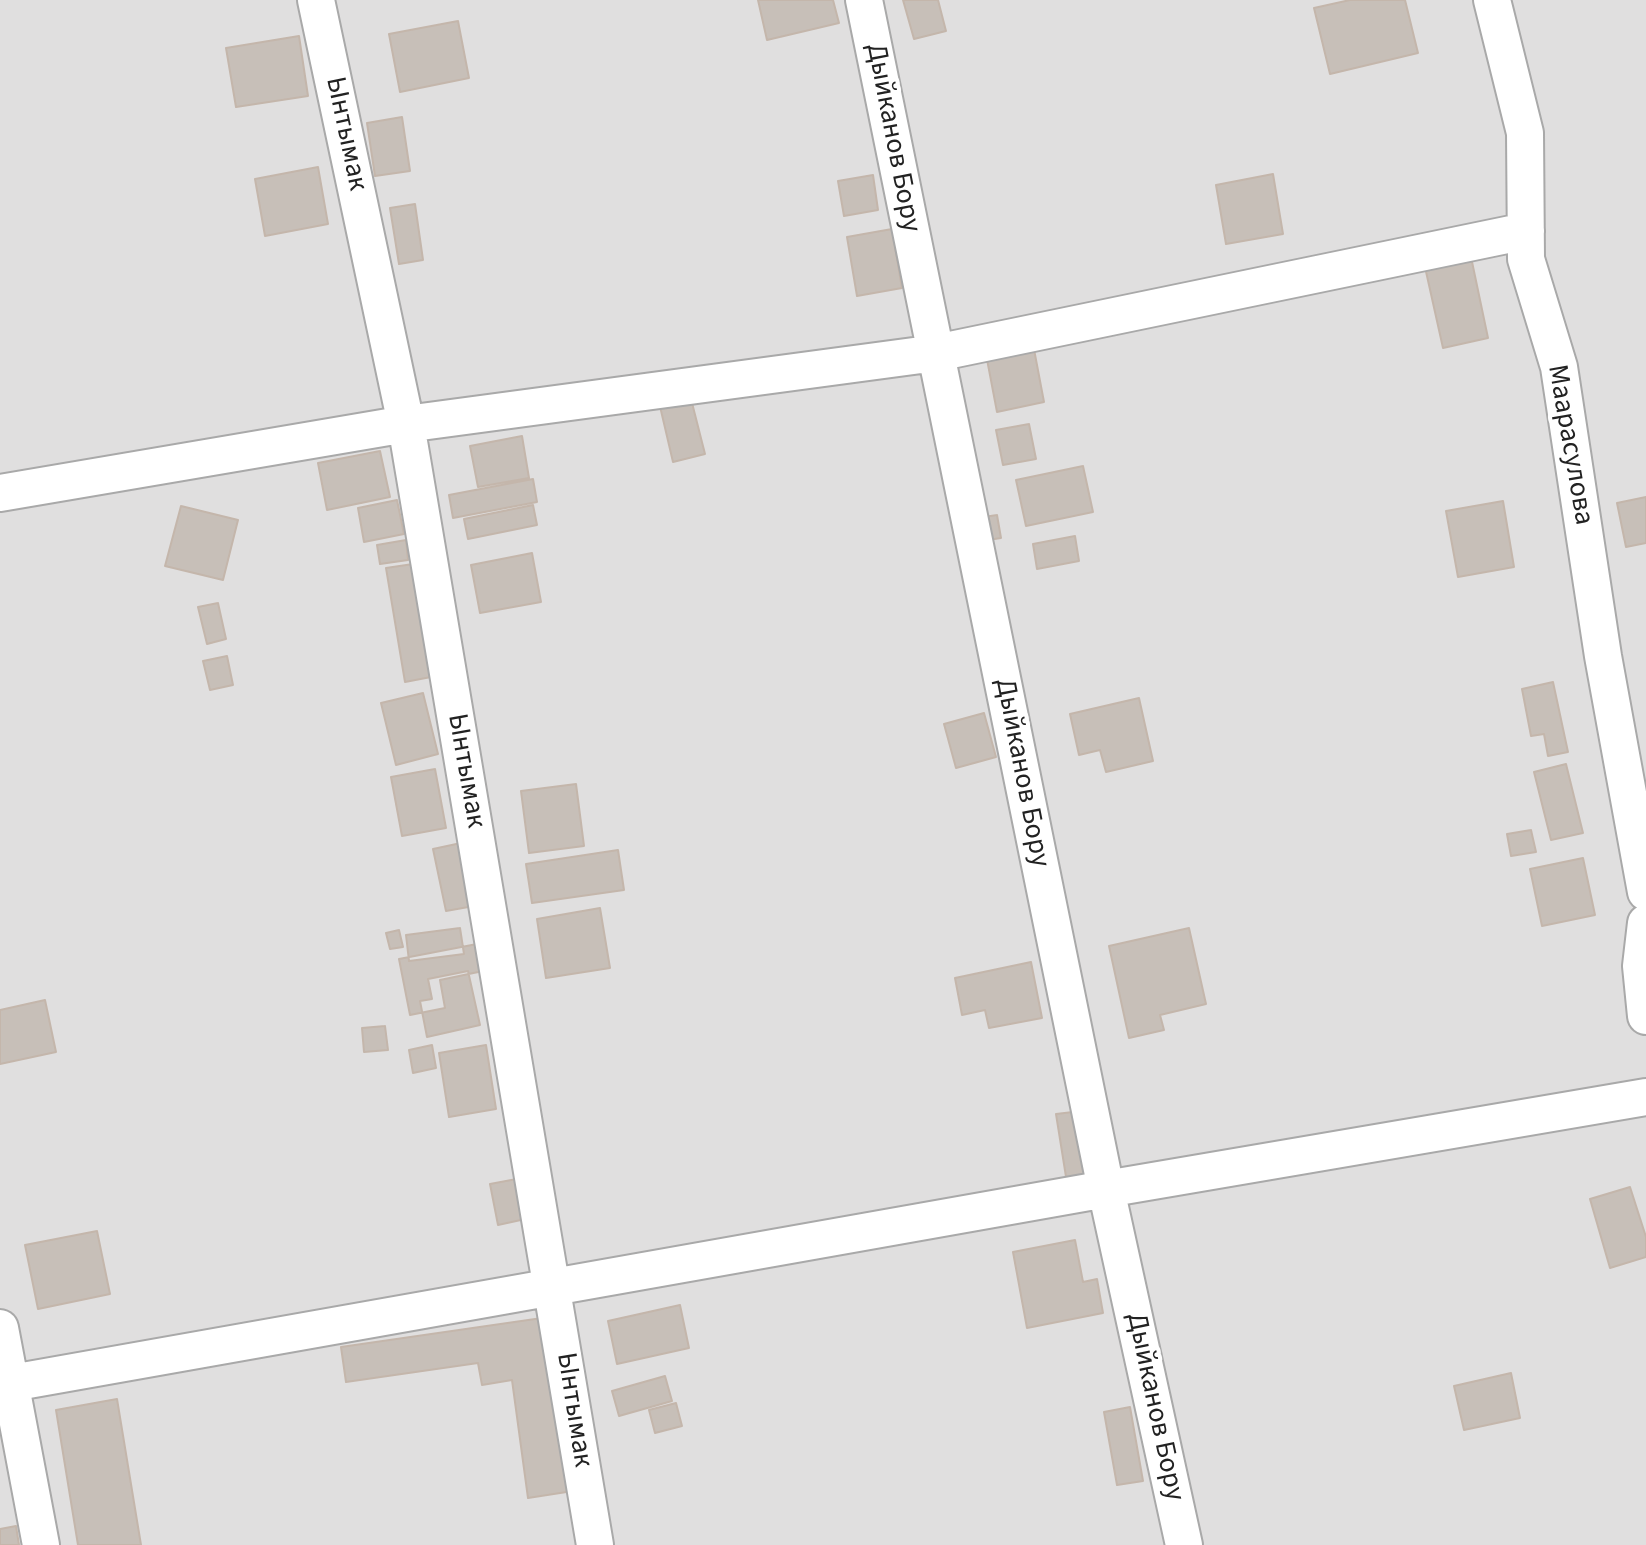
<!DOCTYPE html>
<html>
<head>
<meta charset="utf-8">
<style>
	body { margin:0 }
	canvas { display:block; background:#f2efe9 }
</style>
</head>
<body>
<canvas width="1646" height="1545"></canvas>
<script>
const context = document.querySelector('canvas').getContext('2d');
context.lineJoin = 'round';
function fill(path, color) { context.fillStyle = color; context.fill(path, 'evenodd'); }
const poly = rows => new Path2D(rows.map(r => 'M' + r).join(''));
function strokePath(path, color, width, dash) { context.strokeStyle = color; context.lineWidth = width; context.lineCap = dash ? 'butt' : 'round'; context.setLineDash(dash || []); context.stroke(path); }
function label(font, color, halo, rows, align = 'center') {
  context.font = font + ' "Source Sans 3",sans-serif'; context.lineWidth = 8; context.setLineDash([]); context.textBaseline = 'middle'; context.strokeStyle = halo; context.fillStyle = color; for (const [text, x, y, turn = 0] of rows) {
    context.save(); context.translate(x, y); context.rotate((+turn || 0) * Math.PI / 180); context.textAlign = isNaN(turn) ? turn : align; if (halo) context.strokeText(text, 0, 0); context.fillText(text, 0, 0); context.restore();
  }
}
const residential = poly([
	[0,0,1646,0,1646,1545,0,1545]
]);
const building = poly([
	[758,0,833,0,839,23,767,40,758,0],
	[903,0,938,0,946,31,914,39,903,0],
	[1350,0,1405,0,1418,53,1330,74,1314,8,1350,0],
	[458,21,469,78,400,92,389,34,458,21],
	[299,36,308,96,236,107,226,48,299,36],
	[402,117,410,171,375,176,367,123,402,117],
	[318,167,328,224,265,236,255,179,318,167],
	[1273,174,1283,234,1226,244,1216,185,1273,174],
	[873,175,878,210,844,216,838,181,873,175],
	[415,204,423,260,399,264,390,208,415,204],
	[892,229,902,288,857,296,847,237,892,229],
	[1471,257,1488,338,1443,348,1425,267,1471,257],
	[1033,344,1044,402,997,412,986,354,1033,344],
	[690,395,705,454,673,462,659,402,690,395],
	[1029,424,1036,459,1003,465,996,430,1029,424],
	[522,436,529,478,478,487,470,446,522,436],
	[380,451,390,497,327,510,318,463,380,451],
	[1083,466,1093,512,1026,526,1016,480,1083,466],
	[533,479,537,502,453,518,449,495,533,479],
	[1646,497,1646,543,1626,547,1617,503,1646,497],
	[397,500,404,534,364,542,358,508,397,500],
	[1503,501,1514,567,1458,577,1446,511,1503,501],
	[533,505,537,525,468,539,464,519,533,505],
	[181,506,238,520,223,580,165,566,181,506],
	[997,515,1001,538,988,540,984,517,997,515],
	[1075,536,1079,561,1037,569,1033,544,1075,536],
	[406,540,408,560,380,564,377,545,406,540],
	[532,553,541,602,480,613,471,565,532,553],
	[413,564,431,677,405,682,386,568,413,564],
	[218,603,226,639,207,644,198,607,218,603],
	[227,656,233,685,210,690,203,661,227,656],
	[1553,682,1568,752,1548,756,1544,734,1531,736,1522,689,1553,682],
	[423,693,438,754,396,765,381,703,423,693],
	[1139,698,1153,761,1106,772,1100,750,1079,755,1070,714,1139,698],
	[984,713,996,757,956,768,944,724,984,713],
	[1566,764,1583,833,1551,840,1534,772,1566,764],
	[435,769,446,828,402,836,391,777,435,769],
	[576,784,584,846,529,853,521,791,576,784],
	[1531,830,1536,852,1511,856,1507,834,1531,830],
	[461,843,474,906,446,911,433,849,461,843],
	[618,850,624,890,532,903,526,864,618,850],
	[1583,858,1595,915,1542,926,1530,869,1583,858],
	[600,908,610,968,546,978,537,919,600,908],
	[460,928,464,954,409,961,406,935,460,928],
	[1189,928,1206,1004,1160,1015,1164,1030,1129,1038,1109,946,1189,928],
	[399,930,403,947,390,949,386,933,399,930],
	[477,944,483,971,440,980,445,1008,410,1015,399,959,477,944],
	[1031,962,1042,1018,989,1028,985,1010,962,1015,955,978,1031,962],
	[468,971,480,1025,427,1037,420,1001,432,999,428,979,468,971],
	[45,1000,56,1052,0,1064,0,1010,45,1000],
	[385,1026,388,1050,364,1052,362,1028,385,1026],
	[432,1045,436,1068,413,1073,409,1050,432,1045],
	[486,1045,496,1109,449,1117,439,1053,486,1045],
	[1073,1112,1085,1179,1067,1183,1056,1114,1073,1112],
	[522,1178,530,1218,498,1225,490,1184,522,1178],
	[1630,1187,1646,1237,1646,1257,1610,1268,1590,1199,1630,1187],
	[97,1231,110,1294,38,1309,25,1245,97,1231],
	[1075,1240,1083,1282,1097,1279,1103,1313,1027,1328,1013,1252,1075,1240],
	[680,1305,689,1348,617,1364,608,1321,680,1305],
	[549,1317,573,1491,528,1498,512,1380,482,1385,478,1363,346,1382,341,1347,549,1317],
	[1511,1373,1520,1418,1464,1430,1454,1386,1511,1373],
	[665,1376,672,1401,619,1416,612,1391,665,1376],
	[117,1399,141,1545,78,1545,56,1410,117,1399],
	[676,1403,682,1426,655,1433,649,1410,676,1403],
	[1130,1407,1143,1481,1117,1485,1104,1412,1130,1407],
	[16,1526,19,1545,0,1545,0,1529,16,1526]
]);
const minor = poly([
	[316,0,406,424,595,1545],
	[864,0,1106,1189,1184,1545],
	[1492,0,1525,133,1526,259,1559,367,1603,656,1646,892],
	[0,493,406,424,936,353,1526,231],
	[1646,923,1641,966,1646,1016],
	[0,1328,41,1545],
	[0,1385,1106,1189,1646,1097]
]);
const streetNames = [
	["Ынтымак",345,134,78],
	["Дыйканов Бору",892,138,79],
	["Маарасулова",1569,445,80],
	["Ынтымак",465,771,80],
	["Дыйканов Бору",1021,773,79],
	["Дыйканов Бору",1154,1407,78],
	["Ынтымак",573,1410,81]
];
fill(residential, '#e0dfdf');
fill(building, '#c7bfb8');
strokePath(building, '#c4b6ab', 2);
strokePath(minor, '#a9a9a9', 40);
strokePath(minor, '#fff', 36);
label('28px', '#222', '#fff', streetNames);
</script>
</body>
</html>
